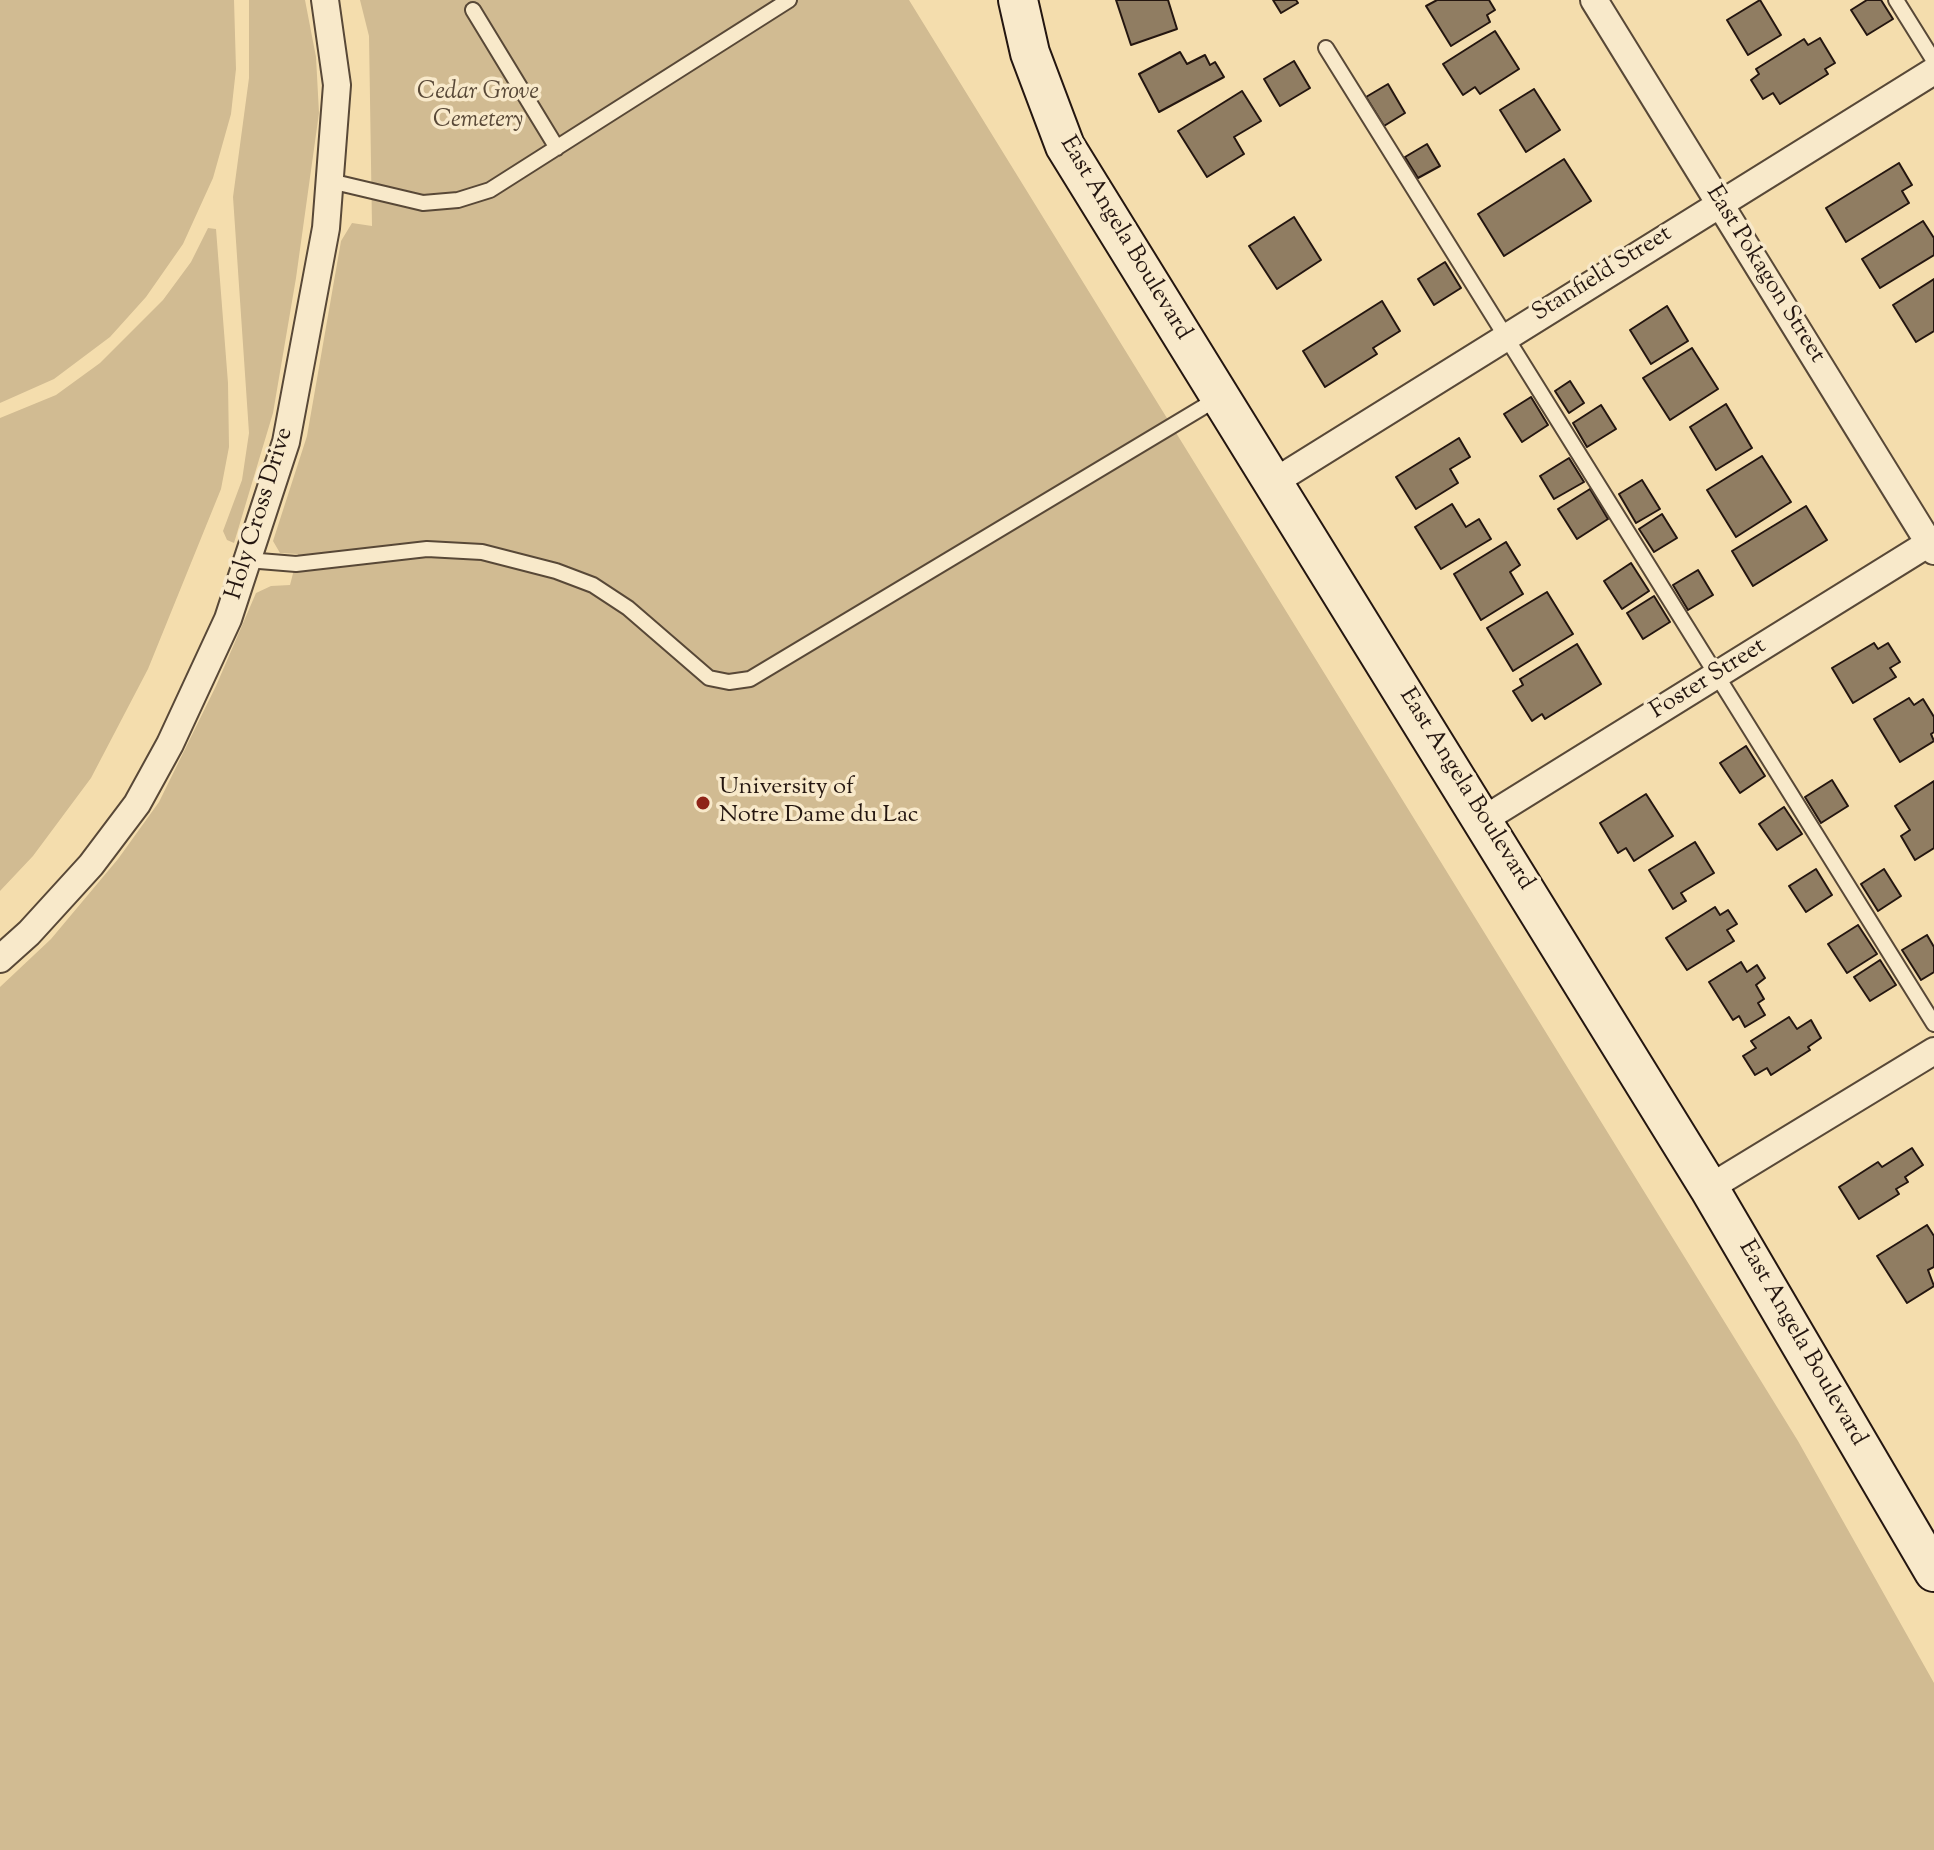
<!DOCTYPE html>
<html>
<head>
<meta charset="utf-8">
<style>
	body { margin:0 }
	canvas { display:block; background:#f4ddad }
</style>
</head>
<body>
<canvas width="1934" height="1850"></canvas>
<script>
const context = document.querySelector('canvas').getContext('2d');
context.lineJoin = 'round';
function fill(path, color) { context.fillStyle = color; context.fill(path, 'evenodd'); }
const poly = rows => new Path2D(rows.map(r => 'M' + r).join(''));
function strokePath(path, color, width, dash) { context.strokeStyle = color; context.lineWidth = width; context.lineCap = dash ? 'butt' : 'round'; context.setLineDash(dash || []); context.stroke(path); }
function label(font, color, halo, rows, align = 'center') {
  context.font = font + ' "Sorts Mill Goudy",serif'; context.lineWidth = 7; context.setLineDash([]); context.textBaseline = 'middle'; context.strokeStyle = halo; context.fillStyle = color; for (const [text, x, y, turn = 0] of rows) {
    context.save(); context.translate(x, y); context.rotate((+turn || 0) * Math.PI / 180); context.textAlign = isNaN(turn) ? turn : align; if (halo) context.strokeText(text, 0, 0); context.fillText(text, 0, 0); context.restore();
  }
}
const green = poly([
	[0,0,234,0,236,69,231,114,213,178,183,244,146,297,110,337,54,379,0,403],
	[249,0,305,0,316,57,319,113,296,278,273,413,234,543,227,540,223,531,242,480,249,433,233,197,249,78],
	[360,0,909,0,1798,1441,1934,1683,1934,1850,0,1850,0,987,51,939,118,859,159,802,216,686,256,593,271,586,290,585,298,554,280,553,273,541,307,436,341,241,352,223,372,226,369,36],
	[208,228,216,229,228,383,229,447,221,489,148,669,91,778,33,856,0,891,0,418,56,395,100,363,163,300,191,262]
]);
const building = poly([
	[1168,0,1177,29,1131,45,1116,0,1168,0],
	[1273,0,1296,0,1298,3,1281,13,1273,0],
	[1437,0,1489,0,1495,10,1487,15,1490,22,1451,46,1426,6,1437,0],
	[1760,0,1781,35,1748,55,1727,20,1760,0],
	[1867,0,1881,0,1893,19,1867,35,1851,10,1867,0],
	[1495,31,1519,69,1480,94,1475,87,1463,95,1443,64,1495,31],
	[1820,38,1835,63,1825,69,1828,74,1780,104,1773,93,1763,99,1751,80,1759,74,1756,69,1804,39,1808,45,1820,38],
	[1180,52,1187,64,1205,55,1210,65,1215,62,1224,77,1159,112,1139,74,1180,52],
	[1294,61,1310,88,1280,106,1264,79,1294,61],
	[1388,84,1405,113,1384,126,1366,97,1388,84],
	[1534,89,1560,130,1526,152,1500,110,1534,89],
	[1242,91,1261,121,1234,137,1244,154,1207,177,1178,131,1242,91],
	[1427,144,1440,166,1418,178,1405,157,1427,144],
	[1564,159,1591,201,1504,256,1478,214,1564,159],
	[1899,163,1912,185,1902,191,1909,203,1846,242,1826,208,1899,163],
	[1294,217,1321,260,1277,289,1249,246,1294,217],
	[1923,221,1934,238,1934,255,1880,288,1862,259,1923,221],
	[1445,262,1461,288,1434,305,1418,279,1445,262],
	[1934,279,1934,331,1916,342,1893,305,1934,279],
	[1382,301,1400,331,1373,348,1377,354,1325,387,1303,351,1382,301],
	[1667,306,1688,341,1651,364,1630,330,1667,306],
	[1692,348,1718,389,1670,420,1643,378,1692,348],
	[1570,381,1584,403,1569,413,1555,391,1570,381],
	[1531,397,1548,425,1522,442,1504,414,1531,397],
	[1726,404,1752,448,1716,470,1690,427,1726,404],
	[1601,405,1616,429,1587,447,1573,423,1601,405],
	[1459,438,1470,457,1450,469,1458,483,1416,509,1396,477,1459,438],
	[1762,456,1791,502,1736,537,1707,490,1762,456],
	[1569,458,1584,482,1554,499,1540,476,1569,458],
	[1642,480,1660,509,1636,523,1619,494,1642,480],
	[1590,489,1608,519,1577,539,1558,509,1590,489],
	[1452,504,1466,527,1479,519,1491,539,1441,569,1415,527,1452,504],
	[1806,506,1827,540,1753,586,1732,551,1806,506],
	[1662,514,1677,538,1654,552,1639,529,1662,514],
	[1506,542,1520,565,1510,572,1523,594,1481,620,1454,574,1506,542],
	[1631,563,1649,591,1622,609,1604,581,1631,563],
	[1698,570,1713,595,1688,610,1673,585,1698,570],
	[1547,592,1573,634,1513,671,1487,628,1547,592],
	[1654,596,1670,622,1643,639,1627,613,1654,596],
	[1874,643,1878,649,1888,643,1900,662,1890,668,1896,677,1853,703,1832,668,1874,643],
	[1577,644,1601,684,1545,719,1542,714,1532,721,1513,691,1523,685,1520,679,1577,644],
	[1909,698,1914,705,1923,699,1934,717,1934,732,1931,734,1934,741,1900,762,1874,719,1909,698],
	[1746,746,1765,776,1740,793,1720,763,1746,746],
	[1832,780,1848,806,1821,823,1805,797,1832,780],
	[1934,781,1934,848,1915,860,1901,836,1910,830,1895,806,1934,781],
	[1646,794,1673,836,1634,861,1626,848,1618,853,1600,823,1646,794],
	[1784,807,1802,834,1777,850,1759,824,1784,807],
	[1695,842,1714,873,1681,893,1686,901,1673,909,1649,870,1695,842],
	[1816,869,1832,895,1806,912,1789,886,1816,869],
	[1884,869,1901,896,1878,911,1861,884,1884,869],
	[1715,907,1720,915,1728,910,1737,924,1727,930,1734,941,1687,970,1666,938,1715,907],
	[1858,925,1877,954,1847,973,1828,944,1858,925],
	[1927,935,1934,947,1934,972,1921,980,1902,950,1927,935],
	[1880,960,1896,985,1870,1001,1854,977,1880,960],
	[1741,962,1747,972,1757,965,1765,978,1756,985,1764,999,1758,1003,1765,1015,1745,1027,1739,1016,1733,1020,1709,982,1741,962],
	[1789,1017,1797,1029,1811,1020,1821,1038,1808,1047,1810,1050,1771,1075,1767,1068,1755,1075,1743,1056,1756,1048,1751,1041,1789,1017],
	[1912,1148,1923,1165,1905,1177,1908,1182,1896,1189,1899,1194,1859,1219,1839,1187,1878,1162,1882,1167,1912,1148],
	[1927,1225,1934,1236,1934,1267,1928,1270,1934,1286,1907,1303,1877,1256,1927,1225]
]);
const service = poly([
	[1896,0,1934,61],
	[473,10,557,148],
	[1326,48,1934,1024],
	[330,181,423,203,458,200,490,190,789,0],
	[247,560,296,564,427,549,482,552,556,571,593,585,628,608,709,678,729,682,750,679,1220,397]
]);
const minor = poly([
	[1594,0,1934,551],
	[1274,482,1934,71],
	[1483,820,1934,540],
	[0,959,29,933,91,865,137,804,170,744,228,619,286,442,326,228,337,85,325,0],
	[1709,1188,1934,1051]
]);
const secondary = poly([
	[1018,0,1030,53,1065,146,1709,1188,1934,1572]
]);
const markers = [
	[703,803,8,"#8f2418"]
];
const parkNames = [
	["Cedar Grove",478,94],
	["Cemetery",478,122]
];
const streetNames = [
	["East Angela Boulevard",1124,239,59],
	["Stanfield Street",1603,275,-32],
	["East Pokagon Street",1764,275,58],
	["Holy Cross Drive",261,514,-73],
	["Foster Street",1709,680,-32],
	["East Angela Boulevard",1465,790,58],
	["East Angela Boulevard",1801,1344,60]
];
const poiNames = [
	["University of",719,789],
	["Notre Dame du Lac",719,817]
];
fill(green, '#d1bb92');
fill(building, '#907d62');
strokePath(building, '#241610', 2);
strokePath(service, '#584837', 18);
strokePath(minor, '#584837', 30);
strokePath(secondary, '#241610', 42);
strokePath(service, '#f8e9ca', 14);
strokePath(minor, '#f8e9ca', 26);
strokePath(secondary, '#f8e9ca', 38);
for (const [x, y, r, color] of markers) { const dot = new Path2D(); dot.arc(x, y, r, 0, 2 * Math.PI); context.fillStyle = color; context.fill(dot); strokePath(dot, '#f8e9ca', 3); }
label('italic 24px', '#584837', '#f8e9ca', parkNames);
label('24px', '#241610', '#f8e9ca', streetNames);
label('24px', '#241610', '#f8e9ca', poiNames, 'left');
</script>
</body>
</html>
